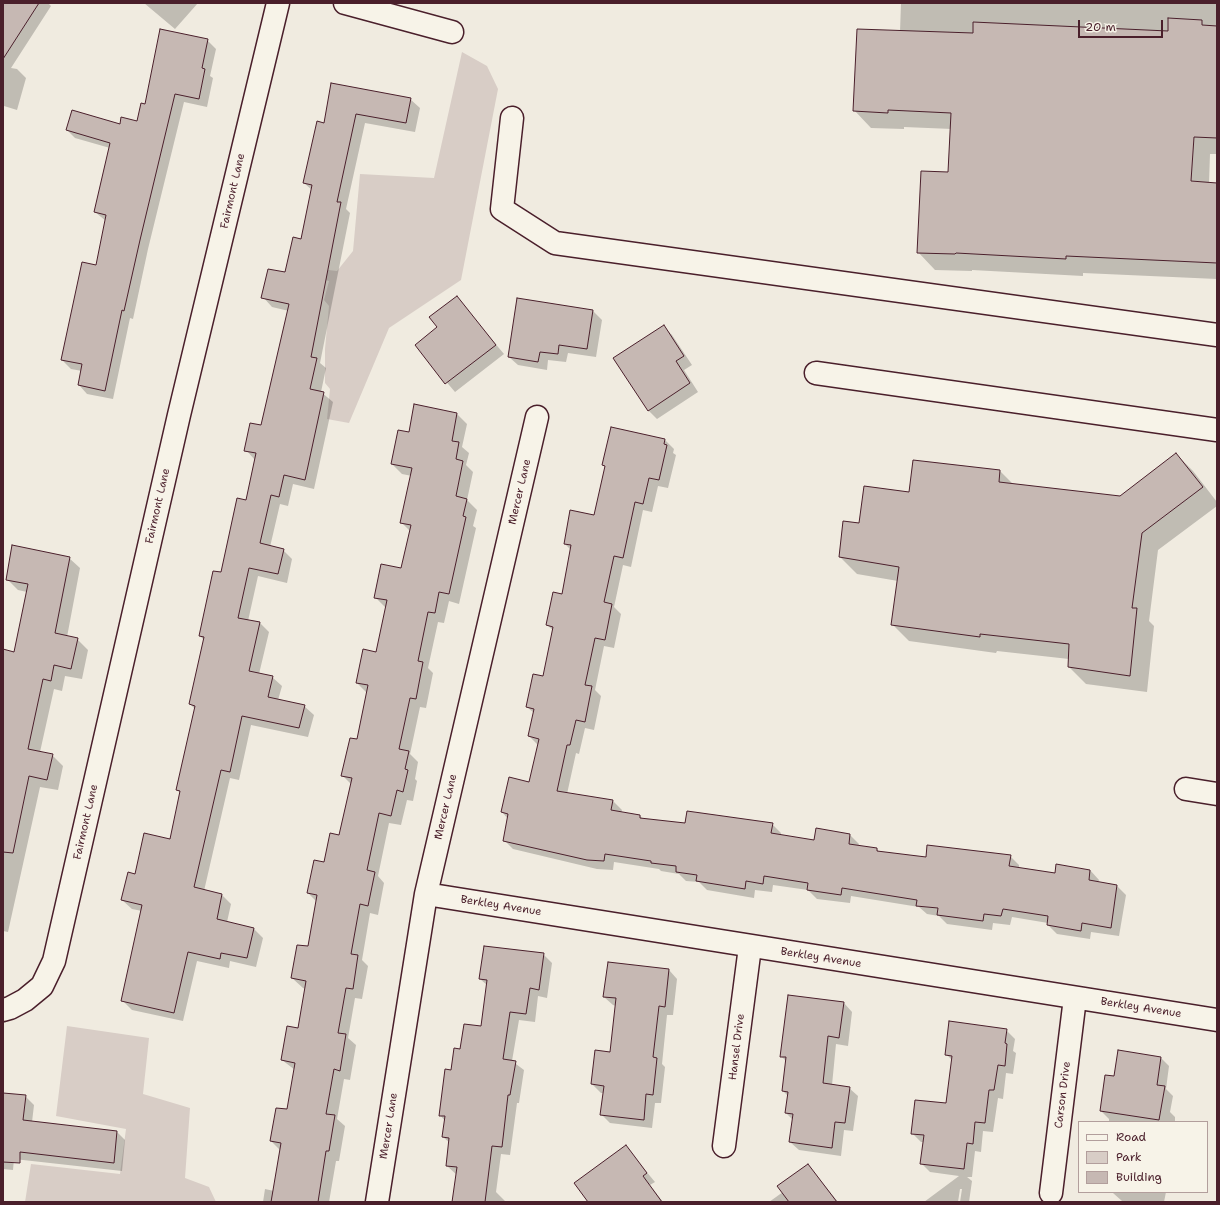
<!DOCTYPE html>
<html>
<head>
<meta charset="utf-8">
<style>
	body { margin:0 }
	#map { position:relative; width:1220px; height:1205px; overflow:hidden; background:#f0ebe0; font-family:"Shantell Sans",sans-serif }
	canvas { display:block }
	.frame { position:absolute; inset:0; border:4px solid #4a1f2b; pointer-events:none }
	.legend { position:absolute; left:1078px; top:1121px; width:130px; height:72px; box-sizing:border-box; background:#f7f3e8; border:1px solid #b29e9c; margin:0; padding:5px 7px; list-style:none; font-size:12px; color:#4a1f2b }
	.legend li { display:flex; align-items:center; gap:8px; height:20px }
	.legend b { width:20px; border:1px solid #b29e9c }
	.scale { position:absolute; left:1078px; top:20px; width:85px; height:18px; box-sizing:border-box; border:2px solid #4a1f2b; border-top:0; padding-left:5px; font-size:12px; line-height:14px; white-space:nowrap; color:#4a1f2b; -webkit-text-stroke:3px #f7f3e8; paint-order:stroke }
</style>
</head>
<body>
<div id="map">
<canvas width="1220" height="1205"></canvas>
<div class="frame"></div>
<ul class="legend">
<li><b style="height:5px;background:#f7f3e8"></b>Road</li>
<li><b style="height:11px;background:#d8cdc6"></b>Park</li>
<li><b style="height:11px;background:#c6b8b3"></b>Building</li>
</ul>
<div class="scale">20 m</div>
</div>
<script>
const context = document.querySelector('canvas').getContext('2d');
context.lineJoin = 'round';
function fill(path, color) { context.fillStyle = color; context.fill(path, 'evenodd'); }
const poly = rows => new Path2D(rows.map(r => 'M' + r).join(''));
function strokePath(path, color, width, dash) { context.strokeStyle = color; context.lineWidth = width; context.lineCap = dash ? 'butt' : 'round'; context.setLineDash(dash || []); context.stroke(path); }
function label(font, color, halo, rows, align = 'center') {
  context.font = font + ' "Shantell Sans",sans-serif'; context.lineWidth = 3.5; context.setLineDash([]); context.textBaseline = 'middle'; context.strokeStyle = halo; context.fillStyle = color; for (const [text, x, y, turn = 0] of rows) {
    context.save(); context.translate(x, y); context.rotate((+turn || 0) * Math.PI / 180); context.textAlign = isNaN(turn) ? turn : align; if (halo) context.strokeText(text, 0, 0); context.fillText(text, 0, 0); context.restore();
  }
}
const green = poly([
	[462,52,487,66,498,89,461,280,389,328,349,423,327,419,330,389,325,383,325,349,329,306,324,300,329,281,311,276,312,268,337,271,353,251,360,174,434,178],
	[67,1026,149,1038,143,1094,190,1108,185,1178,209,1187,216,1202,25,1202,31,1164,120,1174,126,1129,56,1116]
]);
const shadow = poly([
	[3,3,48,3,51,6,11,68,17,69,26,78,17,110,4,106,3,108],
	[144,3,198,3,175,29],
	[901,3,1217,3,1217,154,1210,154,1209,183,1217,184,1217,279,1083,273,1083,276,972,270,972,271,935,270,918,252,949,174,952,129,904,127,904,129,871,128,854,110,900,32],
	[207,40,216,49,210,76,213,78,207,107,184,102,148,249,133,319,130,318,113,399,87,394,79,385,82,371,71,369,62,360,97,266,106,221,95,212,110,148,75,138,67,130,138,122,146,105],
	[332,84,410,99,420,108,415,132,365,123,346,209,350,213,320,363,326,368,321,392,333,402,314,489,293,484,288,506,280,504,270,547,283,550,292,559,287,583,258,576,248,621,260,623,269,632,259,674,272,677,282,686,278,700,304,706,314,715,308,737,251,725,239,780,230,778,204,891,222,895,231,904,227,922,254,929,263,938,256,967,230,961,229,968,197,961,183,1021,132,1010,123,1001,142,911,132,909,122,900,135,875,170,840,181,793,177,790,195,709,190,704,204,640,200,636,247,501,255,460,246,450,262,426,289,311,272,307,263,297,286,274,301,240,312,190,304,183,325,124],
	[456,297,504,354,455,392,416,346,439,327],
	[518,300,593,311,602,320,596,357,568,353,566,362,548,360,547,370,518,365,509,357],
	[664,327,672,335,692,365,684,370,698,392,657,419,648,410],
	[457,414,467,424,462,447,469,453,466,465,473,472,467,500,477,510,473,526,476,528,459,604,449,601,444,623,438,622,428,668,433,673,426,708,420,707,410,754,418,762,415,779,417,781,413,801,407,800,401,825,389,823,378,876,384,883,378,915,370,913,362,960,368,966,362,999,355,998,348,1038,356,1045,350,1080,344,1079,337,1119,345,1126,339,1161,336,1161,329,1202,263,1202,265,1189,274,1191,281,1151,271,1141,288,1110,295,1070,282,1060,299,1029,306,989,303,988,292,978,309,948,317,902,308,893,339,836,351,784,342,775,357,741,367,693,357,683,376,653,386,608,375,597,402,569,410,531,401,522,412,476,402,474,392,464,410,434],
	[665,440,674,449,673,453,676,455,668,488,658,486,652,512,643,510,631,567,623,565,614,607,621,614,614,648,604,646,595,690,601,696,594,730,585,728,579,754,576,753,567,794,613,801,622,810,621,813,640,816,643,819,686,824,688,812,772,824,781,833,781,836,815,841,850,835,859,844,858,847,877,849,879,852,927,858,1010,856,1019,865,1019,868,1056,874,1090,870,1099,880,1098,883,1117,886,1126,895,1119,936,1091,932,1090,939,1057,934,1048,925,1048,923,1012,917,1010,925,993,923,992,930,947,924,939,916,927,914,919,907,851,896,850,903,817,899,808,890,773,885,772,892,755,890,754,898,707,890,699,882,686,881,679,874,661,871,659,869,614,862,613,870,597,869,513,849,504,840,508,819,502,812,530,783,538,745,529,736,534,713,527,707,544,677,554,631,547,625,562,595,571,550,565,544,594,516,606,467,603,465],
	[1176,454,1193,471,1217,502,1217,506,1158,550,1149,621,1154,626,1147,692,1086,684,1069,667,1069,659,997,651,996,653,909,641,892,624,898,581,857,574,840,557,860,524,910,493,1000,471,1013,484,1120,497],
	[69,558,80,568,67,637,77,639,88,650,82,679,65,676,62,691,54,689,40,752,52,755,63,766,58,790,40,787,8,932,3,931,3,650,15,653,27,592,18,590,7,579],
	[543,954,552,963,547,998,538,996,535,1022,519,1020,512,1061,524,1070,519,1103,517,1103,510,1155,501,1154,496,1192,506,1202,453,1202,457,1175,447,1166,450,1143,443,1137,445,1121,440,1115,452,1071,461,1050,482,1027,487,985,480,979],
	[669,970,677,979,673,1015,667,1015,662,1064,665,1067,661,1103,655,1103,652,1128,610,1123,601,1114,604,1093,601,1093,592,1084,611,1053,616,1006,613,1005,604,997],
	[844,1003,852,1012,848,1046,836,1044,832,1085,849,1088,858,1096,853,1131,844,1130,841,1156,799,1150,790,1142,793,1120,786,1113,788,1096,783,1091,787,1062,781,1056],
	[1006,1030,1015,1039,1013,1051,1016,1053,1013,1074,1006,1073,1003,1099,998,1098,993,1132,983,1131,981,1152,975,1151,972,1177,967,1177,972,1181,969,1202,960,1202,962,1189,960,1189,958,1202,924,1202,959,1176,930,1172,922,1164,924,1142,921,1142,912,1133,947,1104,953,1061,946,1054],
	[1161,1058,1169,1066,1166,1089,1173,1096,1170,1112,1175,1117,1175,1122,1109,1122,1109,1119,1101,1111,1115,1077],
	[3,1094,25,1096,34,1105,32,1122,117,1132,125,1140,122,1171,14,1159,13,1170,3,1169],
	[625,1146,655,1182,650,1185,663,1202,590,1202],
	[808,1165,838,1202,769,1202,783,1192],
	[1166,1192,1164,1202,1122,1201,1113,1193]
]);
const building = poly([
	[3,3,39,3,3,59,3,3],
	[1168,18,1202,20,1202,25,1217,26,1217,138,1194,137,1191,181,1217,183,1217,263,1066,256,1066,259,956,253,955,254,917,253,921,171,948,172,951,113,888,110,888,113,853,111,857,29,973,33,973,22,1168,31,1168,18],
	[160,29,208,39,202,68,205,69,199,99,175,94,140,240,124,311,122,310,105,391,78,385,82,364,61,360,82,262,96,265,106,215,94,212,110,143,66,130,72,110,120,124,121,117,137,121,141,103,145,104,160,29],
	[331,83,411,98,406,123,356,114,337,202,341,202,311,357,317,358,310,389,324,392,305,480,284,475,279,497,271,495,260,543,284,549,278,574,249,568,238,618,260,622,249,671,273,676,268,697,305,705,299,728,242,716,230,772,221,770,194,887,222,894,217,919,254,928,247,958,221,953,220,959,188,952,174,1013,121,1001,142,905,121,900,128,872,135,874,144,833,170,839,180,791,176,790,195,706,189,704,204,637,199,636,213,571,221,572,237,498,246,500,256,453,244,451,250,423,261,425,289,304,261,298,268,269,285,272,293,237,301,239,312,185,303,183,317,121,324,123,331,83],
	[457,296,496,345,445,384,415,345,437,327,429,317,457,296],
	[517,298,593,310,587,349,559,345,558,354,540,352,538,362,508,357,517,298],
	[664,325,684,356,676,361,690,383,648,411,613,358,664,325],
	[414,404,457,413,452,441,459,442,456,459,463,461,456,496,467,499,463,516,466,517,449,594,439,592,435,613,428,612,418,661,423,662,416,699,410,698,399,749,409,751,405,769,408,770,403,792,397,790,391,816,379,813,367,870,375,872,368,906,360,904,351,954,358,955,353,989,346,988,338,1033,346,1034,340,1071,334,1069,326,1114,335,1115,329,1151,326,1151,318,1202,271,1202,281,1143,270,1141,276,1108,287,1109,295,1063,281,1060,287,1026,298,1028,306,981,291,978,297,945,308,946,317,895,307,893,314,860,324,862,330,833,339,835,352,778,341,776,350,738,357,739,368,685,356,683,363,649,376,652,387,600,374,598,381,564,401,568,411,525,400,523,412,468,391,464,398,430,409,432,414,404],
	[611,427,665,439,664,444,667,445,659,480,649,478,643,504,635,502,623,558,614,556,604,602,612,604,605,640,595,638,585,685,592,686,585,722,576,720,570,745,567,745,557,791,613,800,611,810,640,815,640,818,685,823,687,811,773,823,771,833,814,840,816,828,850,834,849,844,877,848,877,851,926,857,927,845,1011,855,1009,866,1055,873,1056,864,1090,870,1089,880,1117,885,1111,928,1082,923,1081,931,1047,925,1048,916,1003,909,1001,916,984,914,983,921,937,915,938,908,916,906,917,900,842,888,841,895,807,890,808,883,764,876,763,884,746,881,745,889,696,881,697,875,676,872,676,866,651,863,651,861,605,854,604,861,587,860,503,841,508,814,501,812,509,777,529,782,539,739,528,736,534,709,526,707,533,674,543,676,553,627,546,625,553,592,562,594,571,545,564,544,570,510,594,515,605,466,602,465,611,427],
	[1176,453,1203,487,1142,533,1132,608,1137,608,1130,676,1068,667,1069,644,980,634,980,637,891,625,899,567,839,557,843,521,859,523,864,486,909,492,913,460,1000,470,999,482,1120,496,1176,453],
	[12,545,70,557,55,633,78,638,71,669,54,665,51,681,43,679,28,749,53,754,47,780,29,776,13,853,3,852,3,649,14,652,28,584,6,580,12,545],
	[484,946,544,953,539,990,530,988,526,1014,510,1012,503,1059,516,1061,510,1095,508,1095,502,1147,492,1146,485,1202,452,1202,457,1167,446,1166,449,1138,442,1137,445,1116,439,1116,445,1069,451,1070,454,1048,460,1049,464,1024,481,1026,487,980,479,979,484,946],
	[608,962,669,969,665,1007,659,1006,653,1057,657,1058,653,1095,646,1094,644,1120,600,1115,604,1086,591,1084,595,1050,610,1052,616,998,603,997,608,962],
	[788,995,844,1002,839,1038,828,1036,823,1083,850,1087,845,1123,835,1122,832,1148,789,1142,793,1114,785,1113,788,1092,782,1091,786,1057,780,1057,788,995],
	[949,1021,1007,1029,1005,1043,1007,1044,1005,1066,998,1065,994,1090,989,1090,985,1123,975,1122,973,1144,967,1143,964,1169,920,1164,924,1135,911,1134,915,1100,946,1103,952,1056,945,1055,949,1021],
	[1118,1050,1161,1057,1157,1085,1165,1086,1159,1120,1100,1111,1105,1075,1114,1076,1118,1050],
	[3,1093,26,1095,23,1120,117,1131,114,1163,20,1152,20,1163,3,1162,3,1093],
	[626,1145,647,1173,643,1176,662,1202,588,1202,574,1183,626,1145],
	[808,1164,837,1202,789,1202,777,1186,808,1164]
]);
const minor = poly([
	[345,3,452,32],
	[512,118,502,209,555,243,1217,335],
	[816,373,1217,430],
	[1186,789,1217,794],
	[426,894,1217,1020],
	[3,1010,10,1008,25,1000,42,986,54,961,179,415,278,3],
	[724,1146,750,947],
	[1051,1193,1075,998],
	[377,1202,426,894,537,417]
]);
const streetNames = [
	["Fairmont Lane",233,191,-77],
	["Mercer Lane",520,492,-77],
	["Fairmont Lane",158,506,-77],
	["Mercer Lane",446,807,-77],
	["Fairmont Lane",86,822,-77],
	["Berkley Avenue",501,906,9],
	["Berkley Avenue",821,958,9],
	["Berkley Avenue",1141,1008,9],
	["Hansel Drive",737,1047,-83],
	["Carson Drive",1063,1095,-83],
	["Mercer Lane",389,1126,-81]
];
fill(green, '#d8cdc6');
fill(shadow, '#0003');
fill(building, '#c6b8b3');
strokePath(building, '#4a1f2b', 1);
strokePath(minor, '#4a1f2b', 25);
strokePath(minor, '#f7f3e8', 22);
label('11px', '#4a1f2b', '#f7f3e8', streetNames);
</script>
</body>
</html>
